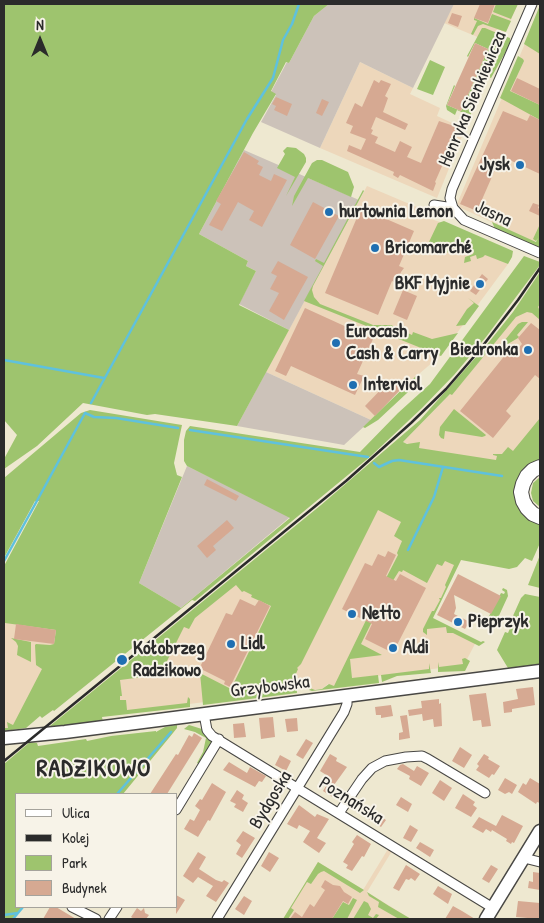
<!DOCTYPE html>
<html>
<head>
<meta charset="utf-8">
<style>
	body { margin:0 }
	#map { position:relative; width:544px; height:923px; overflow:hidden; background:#eee8d0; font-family:"Patrick Hand",sans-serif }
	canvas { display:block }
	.frame { position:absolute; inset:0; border:5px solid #2b2b2b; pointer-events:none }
	.legend { position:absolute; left:15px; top:793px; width:162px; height:115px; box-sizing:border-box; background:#f7f3e8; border:1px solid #a5a39c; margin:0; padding:6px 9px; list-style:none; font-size:15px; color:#2b2b2b }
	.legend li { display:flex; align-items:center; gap:10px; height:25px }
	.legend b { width:25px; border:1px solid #a5a39c }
	.north { position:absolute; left:15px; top:15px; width:50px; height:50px; -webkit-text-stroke:4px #f7f3e8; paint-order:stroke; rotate:0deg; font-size:14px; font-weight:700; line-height:20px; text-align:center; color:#2b2b2b }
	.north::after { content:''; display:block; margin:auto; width:18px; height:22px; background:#2b2b2b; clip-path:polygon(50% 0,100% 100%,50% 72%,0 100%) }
</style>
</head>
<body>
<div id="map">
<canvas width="544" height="923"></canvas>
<div class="frame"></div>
<ul class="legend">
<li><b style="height:6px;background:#fff"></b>Ulica</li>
<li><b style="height:6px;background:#2b2b2b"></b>Kolej</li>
<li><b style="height:14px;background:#9ec46e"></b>Park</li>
<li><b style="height:14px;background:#d6a992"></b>Budynek</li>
</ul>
<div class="north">N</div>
</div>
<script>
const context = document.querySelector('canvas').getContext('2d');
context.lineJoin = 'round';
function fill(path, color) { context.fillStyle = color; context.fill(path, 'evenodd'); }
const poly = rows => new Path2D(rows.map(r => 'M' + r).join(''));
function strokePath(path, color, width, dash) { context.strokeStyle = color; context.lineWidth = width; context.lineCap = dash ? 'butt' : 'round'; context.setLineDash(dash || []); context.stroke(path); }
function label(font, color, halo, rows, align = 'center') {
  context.font = font + ' "Patrick Hand",sans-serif'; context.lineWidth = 4; context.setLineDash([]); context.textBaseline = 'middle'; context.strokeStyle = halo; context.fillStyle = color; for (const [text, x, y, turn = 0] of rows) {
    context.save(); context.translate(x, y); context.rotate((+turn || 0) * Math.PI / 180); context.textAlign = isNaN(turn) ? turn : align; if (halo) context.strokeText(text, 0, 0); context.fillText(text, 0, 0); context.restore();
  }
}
const built = poly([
	[454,4,518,4,499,46,444,23],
	[540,8,540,232,535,242,461,208,457,204],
	[360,62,413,88,410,94,440,108,437,116,465,129,437,198,320,148],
	[367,186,419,208,428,218,440,222,435,233,508,264,440,356,399,391,371,420,266,372],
	[540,285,540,421,524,445,497,461,422,449,403,442,465,379],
	[377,507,461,560,431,618,476,642,464,665,338,681,335,687,328,684,322,689,313,690,299,681,296,677,292,675],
	[240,576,289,578,230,699,99,715,121,672],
	[4,618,69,628,13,729,4,730],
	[388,849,392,851,367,892,411,919,283,919,318,862,363,890]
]);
const industrial = poly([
	[329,4,454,4,413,88,360,62,320,148,261,122,276,95,271,92,287,62,289,63,314,16],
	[244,150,359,200,289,330,239,304,256,271,246,266,248,261,199,234],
	[266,372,371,420,344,445,237,426],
	[187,466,290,517,181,608,139,583]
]);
const green = poly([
	[4,4,329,4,314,16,289,63,286,62,271,91,276,94,253,133,199,234,248,261,246,266,256,271,239,305,289,330,237,426,155,414,147,415,83,403,37,446,4,469,4,459,17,435,4,420],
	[496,4,518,4,511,19,493,12],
	[540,5,540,54,524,44],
	[492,14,511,21,506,32,483,24,478,26,473,35,471,34,477,21,474,20,474,18,488,24],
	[482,28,485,28,504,36,470,116,457,110,455,115,447,110,446,106,454,85,455,86,447,105,461,111,488,49,475,43,468,57,467,56],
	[507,37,510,38,510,44,491,78,489,77],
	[518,56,523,59,524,61,510,91,540,105,540,120,500,98],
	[430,60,445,67,433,95,417,89],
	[287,147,296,148,304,154,306,158,306,162,286,196,295,177,277,168,285,154,283,151],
	[317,160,322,160,348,172,354,187,351,197,308,178,292,206,294,196,312,163],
	[363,190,364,191,313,286,312,290,314,297,320,304,373,325,391,325,412,335,413,332,432,339,458,333,441,356,304,301,323,266,315,261,316,259,324,263],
	[444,221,513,251,512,257,508,264,485,255,483,257,477,259,476,255,470,257,471,261,464,263,465,257,473,254,474,251,457,243,452,254,434,247,432,250,431,249,428,244,438,223],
	[492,222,536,242,538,238,536,241,533,239,540,224,540,248,495,229],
	[524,256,540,262,540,265,486,337,454,375,422,408,371,456,195,601,192,600,54,711,53,710,42,718,40,716,26,728,4,731,4,728,8,728,7,722,13,725,42,669,36,665,35,645,36,644,50,645,54,644,56,630,5,623,4,628,4,566,39,501,35,501,4,558,4,478,81,413,90,410,182,425,174,463,177,475,182,477,139,583,181,608,290,518,187,466,184,461,184,440,186,431,190,426,360,452,398,413,430,384],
	[540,272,540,304,538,307,540,311,540,320,532,313,527,312,516,317,452,395,450,394,403,442,407,444,420,442,419,448,496,460,497,456,493,455,493,454,502,454,508,447,513,451,540,418,540,461,519,476,540,523,540,543,532,561,525,558,517,567,509,569,461,560,433,618,481,642,483,641,485,642,479,646,453,633,447,633,446,627,427,629,427,635,423,632,423,629,432,611,434,611,440,600,439,598,441,598,446,587,445,585,454,565,445,561,442,566,437,564,427,583,403,570,402,572,399,571,389,587,361,644,382,655,350,659,352,678,378,675,379,683,312,691,309,690,310,688,315,690,322,689,329,684,334,686,370,612,369,611,398,555,397,553,402,541,394,536,401,522,378,510,301,664,297,668,298,669,295,676,299,681,296,682,297,693,203,705,200,673,231,689,271,606,251,597,252,595,244,591,242,592,236,585,195,618,189,629,184,627,164,667,168,671,163,675,162,669,143,671,143,677,120,680,122,696,120,696,120,700,126,700,127,710,187,703,188,697,190,699,190,707,102,717,103,722,45,730,321,505,420,420,485,347,513,312],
	[468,298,479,306,465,325,456,326,467,309,474,303],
	[522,322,528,322,517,335,519,337,518,338,496,351,518,324],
	[416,376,421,380,378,420,365,428,363,427],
	[454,409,486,435,485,436,482,437,445,431,444,439,441,438,439,435,440,427],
	[540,477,540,507,533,501,531,493,533,483],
	[540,555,540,588,528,585],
	[503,588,507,590,508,596,497,620,490,622,487,620,501,593,504,594,505,592,502,590],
	[525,594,540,597,540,664,508,668,497,650,505,632,508,633,514,619,512,618,521,598],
	[11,638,31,642,31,662,17,655,18,646,16,642],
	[465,658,470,661,465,671,438,672,438,662,439,667,463,664,462,659],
	[429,663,431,673,397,676,382,682,381,675,429,669],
	[177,725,177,728,173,733,123,794,16,794,16,907,22,907,12,919,4,919,4,764,30,742,37,743,38,746,86,739,87,741,111,736,156,731,156,732,165,727],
	[189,725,202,729,211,741,211,744,201,765,197,763,203,752,206,738,195,732,184,729],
	[318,862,364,890,360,893,324,871,321,872,318,874,311,884,307,882,291,908,294,910,288,919,283,919],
	[367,892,389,906,411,919,399,919,378,907,379,902,369,896],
	[353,898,357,900,347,919,332,919,343,902,349,905],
	[364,901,368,903,371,909,368,915,373,918,376,914,379,915,376,919,353,919]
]);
const stream = poly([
	[4,360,104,378],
	[91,403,247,119,273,78,283,40,292,24,299,4],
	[190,430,368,457],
	[374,463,379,467,392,461,399,460,502,476],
	[408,550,434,497,443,467],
	[4,561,85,413,94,417,116,418,178,428],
	[117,794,171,732],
	[4,915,18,913,23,907],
	[13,919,18,913]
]);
const building = poly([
	[480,4,495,4,488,23,474,18],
	[452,13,462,16,458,27,448,23],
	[475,43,488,49,461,111,447,105],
	[517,78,540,89,540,105,511,91],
	[374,80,379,83,381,80,391,84,385,96,388,98,383,112,408,124,405,130,376,117,371,129,373,130,371,134,378,137,375,143,395,152,400,141,412,147,407,157,421,163,439,121,454,126,457,132,435,182,436,183,433,191,400,175,398,178,393,175,394,172,347,151,349,145,361,150,366,139,350,133,353,126,346,123,355,103,362,107],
	[276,97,292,104,287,116,274,110,276,106,272,104],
	[322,99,329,102,322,116,316,113],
	[503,111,527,121,530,115,540,120,540,174,501,156,477,211,460,204],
	[244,152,259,161,257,164,263,167,259,175,271,181,274,174,287,180,262,227,249,220,254,211,238,202,222,231,209,225,221,204,216,201],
	[313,202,339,216,315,259,290,245],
	[533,203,539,205,538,208,540,209,540,216,529,211],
	[361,208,414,231,399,266,404,268,401,272,397,283,392,281,378,315,325,293],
	[278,261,308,277,284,320,269,311,279,293,270,289,277,276,271,273],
	[482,274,488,279,476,295,470,291],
	[403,290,417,296,407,320,393,314],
	[305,308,373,339,357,374,364,376,355,395,291,366,286,376,275,371],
	[531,323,540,330,540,379,535,375,506,411,511,416,493,438,460,411,506,354,511,356,522,344,518,338],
	[398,380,404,386,375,416,365,406,389,381,394,385],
	[207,479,239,496,236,501,204,485],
	[227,520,234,528,213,546,216,550,207,558,197,546],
	[388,551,396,555,386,576,396,581,400,574,426,588,396,647,394,646,391,652,365,639,372,624,342,609,365,563,372,566,378,554,385,557],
	[458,574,501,596,491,614,454,595,456,608,454,614,468,621,468,624,465,629,437,615],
	[240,599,255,606,259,600,270,606,230,687,224,684,225,681,203,670,201,665,226,613,232,615],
	[16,624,56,630,54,644,14,639],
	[533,687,535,705,512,709,512,712,504,713,503,702,518,699,516,689],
	[486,693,491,726,482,727,481,720,473,721,469,695],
	[439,699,439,704,441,703,442,726,434,727,433,719,423,721,422,714,409,716,408,710,422,708,421,701],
	[391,705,393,716,381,718,381,715,376,715,375,707],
	[407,715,410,738,399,740,399,733,403,732,400,716],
	[273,717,275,737,261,739,259,718],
	[297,718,298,731,287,732,285,719],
	[244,723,246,737,234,738,233,724],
	[194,733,202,738,167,794,150,794,176,754,178,755,189,735,192,737],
	[306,739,313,743,303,759,296,755],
	[460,747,472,755,464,768,452,761],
	[330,754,337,758,336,761,347,767,334,785,339,788,334,798,323,791,331,778,320,771],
	[484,754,489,757,488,759,500,766,494,775,492,774,489,778,476,770,479,766,477,764],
	[280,755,291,761,286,771,275,765],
	[229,762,247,773,250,767,266,776,262,782,259,781,255,787,223,770],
	[403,764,414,771,417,766,429,773,421,786,409,779,410,776,397,769,400,765],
	[505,778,517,785,512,794,509,792,505,794,498,790],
	[530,778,540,784,540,803,537,802,536,804,518,792,523,783,526,785],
	[440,780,452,788,444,801,432,793],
	[212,783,226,792,210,821,208,820,198,837,184,829,190,819,194,821,200,810,195,806,200,799,202,800],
	[237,790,244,795,242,799,248,803,243,812,234,807,236,804,230,801],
	[270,793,279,799,270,813,262,808],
	[463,794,475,802,473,805,477,808,471,817,455,808],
	[401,797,412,804,408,812,396,805],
	[299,805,315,817,317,814,329,819,317,838,326,843,319,853,303,842,310,831,299,825,297,829,287,824],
	[372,811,386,820,381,827,367,818],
	[502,815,523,826,514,843,512,842,511,844,506,841,507,839,492,830,491,832,486,829,483,833,472,827,479,817,496,826],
	[410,825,418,830,411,842,403,838],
	[243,831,255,838,242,858,236,854,241,845,236,841],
	[357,835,371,844,364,857,362,856,352,871,346,868,348,865,343,862,354,844,352,842],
	[420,842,434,850,430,857,416,848],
	[198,852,206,857,199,869,216,880,222,882,224,880,229,883,216,902,206,896,213,886,198,877,193,883,183,876],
	[269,852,279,858,270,872,261,866],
	[406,865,420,874,415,881,411,878,409,880,406,879,399,891,393,888],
	[491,865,498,869,489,883,482,879],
	[533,872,540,873,540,890,528,888,529,881,533,882],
	[325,880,333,885,340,886,344,892,352,897,348,904,343,901,332,919,290,919,295,912,302,917,310,904,314,907,325,890,321,887],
	[438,886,452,894,448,904,433,894],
	[176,895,185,900,176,914],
	[244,896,252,901,244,915,235,909],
	[518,901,540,903,539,919,516,917],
	[453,906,462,911,475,919,445,919],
	[50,907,56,907,76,919,43,919],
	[137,908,141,911,144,908,145,913,149,915,146,919,134,919,131,917]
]);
const street = poly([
	[532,4,452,189,450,198,453,208,464,220,540,253],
	[434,205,453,208],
	[204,714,207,730,212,736,493,908],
	[176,810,219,739],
	[339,813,362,779,372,768,385,761,406,757,422,756,428,759,485,793],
	[524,858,540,862],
	[72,907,96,919],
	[109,919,117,907],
	[217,919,344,712,347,704,347,696]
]);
const secondary = poly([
	[4,738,65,732,540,671],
	[486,919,540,831]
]);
const primary = poly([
	[540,467,533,470,527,476,523,484,521,492,523,501,527,508,533,514,540,517]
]);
const rail = poly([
	[4,761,346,481,411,423,446,389,478,352,518,300,540,268]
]);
const markers = [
	[520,165,5,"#1f6fb2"],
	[329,212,5,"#1f6fb2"],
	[375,248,5,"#1f6fb2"],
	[480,284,5,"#1f6fb2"],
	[336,343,5,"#1f6fb2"],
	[528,350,5,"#1f6fb2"],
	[353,385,5,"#1f6fb2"],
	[352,614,5,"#1f6fb2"],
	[458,622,5,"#1f6fb2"],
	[231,644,5,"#1f6fb2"],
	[393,648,5,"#1f6fb2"],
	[122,660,6,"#1f6fb2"]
];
const streetNames = [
	["Henryka Sienkiewicza",473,99,-67],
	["Jasna",493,214,25],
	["Grzybowska",270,687,-7],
	["Bydgoska",271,800,-59],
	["Poznańska",351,801,32]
];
const poiNames = [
	["Jysk",510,165,"right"],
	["hurtownia Lemon",339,212],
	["Bricomarché",385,248],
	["BKF Myjnie",470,284,"right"],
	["Eurocash",346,332],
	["Cash & Carry",346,354],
	["Biedronka",518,350,"right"],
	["Interviol",363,385],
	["Netto",362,614],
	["Pieprzyk",468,622],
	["Lidl",241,644],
	["Aldi",403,648],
	["Kołobrzeg",133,649],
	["Radzikowo",133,671]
];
const districtNames = [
	["RADZIKOWO",94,770]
];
fill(built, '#edd7bb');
fill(industrial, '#ccc2b9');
fill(green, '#9ec46e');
strokePath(stream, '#5fc1dd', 2.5);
fill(building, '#d6a992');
strokePath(street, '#484744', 11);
strokePath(secondary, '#484744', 15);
strokePath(primary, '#484744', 16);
strokePath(street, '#fff', 9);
strokePath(secondary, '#fff', 12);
strokePath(primary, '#fff', 14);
strokePath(rail, '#2b2b2b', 2.5);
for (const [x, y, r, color] of markers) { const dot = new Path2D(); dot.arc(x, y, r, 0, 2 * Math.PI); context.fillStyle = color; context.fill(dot); strokePath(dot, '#f7f3e8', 2); }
label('19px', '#2b2b2b', '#f7f3e8', streetNames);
label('bold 19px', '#2b2b2b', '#f7f3e8', poiNames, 'left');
context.letterSpacing = '1px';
label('bold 24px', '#2b2b2b', '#f7f3e8', districtNames);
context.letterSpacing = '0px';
</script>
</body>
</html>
